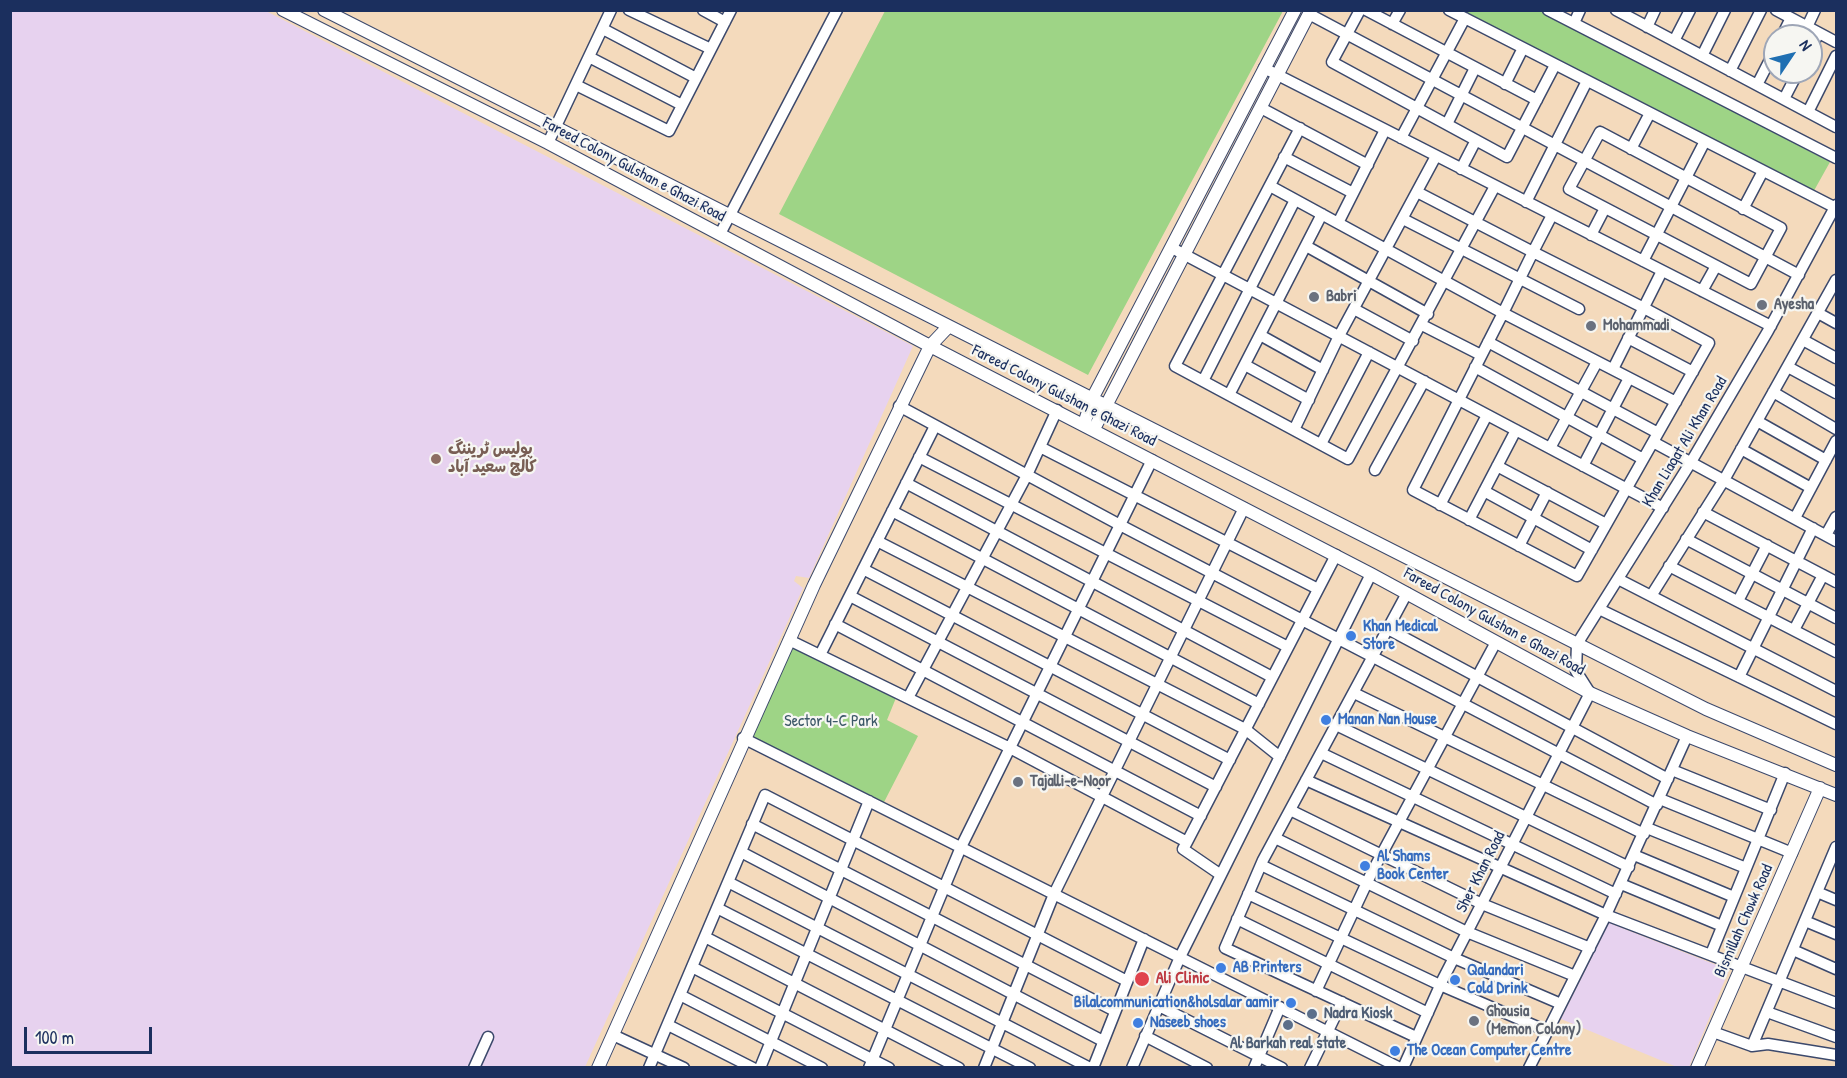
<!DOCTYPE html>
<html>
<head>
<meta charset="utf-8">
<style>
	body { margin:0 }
	#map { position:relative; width:1847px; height:1078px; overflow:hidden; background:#f4dabc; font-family:"Patrick Hand",sans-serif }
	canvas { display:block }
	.frame { position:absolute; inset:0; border:12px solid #1b2f5e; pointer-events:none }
	.north { position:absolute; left:1763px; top:24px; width:60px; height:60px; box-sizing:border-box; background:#f6f6f2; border:2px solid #9ea6b7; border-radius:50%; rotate:55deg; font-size:16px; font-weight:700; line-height:24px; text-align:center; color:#1b2f5e }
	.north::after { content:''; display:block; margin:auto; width:21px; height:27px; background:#1f6fb2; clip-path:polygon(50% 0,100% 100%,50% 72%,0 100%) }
	.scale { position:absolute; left:24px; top:1027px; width:128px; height:27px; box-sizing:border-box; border:3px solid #1b2f5e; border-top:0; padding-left:8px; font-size:18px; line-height:21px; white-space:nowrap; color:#1b2f5e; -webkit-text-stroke:4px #f6f6f2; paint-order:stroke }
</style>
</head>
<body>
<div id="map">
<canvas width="1847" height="1078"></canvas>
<div class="frame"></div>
<div class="north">N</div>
<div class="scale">100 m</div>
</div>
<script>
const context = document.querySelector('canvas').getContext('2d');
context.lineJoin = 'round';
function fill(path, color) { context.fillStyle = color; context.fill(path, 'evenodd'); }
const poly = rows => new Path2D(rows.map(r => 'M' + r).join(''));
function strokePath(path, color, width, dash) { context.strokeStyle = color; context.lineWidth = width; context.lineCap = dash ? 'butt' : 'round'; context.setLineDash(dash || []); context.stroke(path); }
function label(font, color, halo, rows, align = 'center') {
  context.font = font + ' "Patrick Hand","Playpen Sans Arabic",sans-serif'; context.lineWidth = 4.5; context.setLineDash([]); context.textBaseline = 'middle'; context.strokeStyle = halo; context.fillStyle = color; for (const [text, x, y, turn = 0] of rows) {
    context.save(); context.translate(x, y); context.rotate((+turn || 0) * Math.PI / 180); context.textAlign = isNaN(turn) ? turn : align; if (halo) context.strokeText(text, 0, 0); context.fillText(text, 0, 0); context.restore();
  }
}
const built = poly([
	[10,11,266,11,913,346,809,578,796,576,794,581,803,588,585,1067,11,1067],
	[1609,923,1729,970,1689,1067,1677,1067,1561,1019]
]);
const green = poly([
	[885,11,1283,11,1088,375,779,214],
	[1453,11,1541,11,1830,162,1811,196],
	[789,640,898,693,887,720,918,736,881,808,743,738]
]);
const minor = poly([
	[629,10,711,49],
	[703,10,725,22],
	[1360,10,1332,62,1507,157,1555,65],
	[1366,10,1537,100],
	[1449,10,1836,208],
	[1548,10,1836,158],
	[1616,10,1836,127],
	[1776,10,1836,42],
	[1309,14,1799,275],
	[1574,23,1580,10],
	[1392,24,1400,10],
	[1647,27,1655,10],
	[1807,27,1815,10],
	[603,29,696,78],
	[1782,36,1791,18],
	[1674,41,1690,10],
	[1811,47,1819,33],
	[1702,56,1725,10],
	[589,57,682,105],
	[1264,68,1771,326],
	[1730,71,1761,10],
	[1505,84,1523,48],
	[576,85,669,131,731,10],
	[1757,85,1775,50],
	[1784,99,1798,72],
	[1261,108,1368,165],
	[1808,112,1836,56],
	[1447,124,1475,68],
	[1300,128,1175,366,1348,459,1495,186],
	[1600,132,1781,228,1751,284,1569,189,1600,132],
	[1401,138,1465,18],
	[548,143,611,10],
	[1631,149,1650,113],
	[1284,157,1353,193],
	[1461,169,1476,140],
	[1270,186,1503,313,1676,402],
	[1417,192,1533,252,1644,308,1709,343,1577,576,1413,490,1503,313,1533,252,1552,215],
	[1526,202,1587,81],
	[1743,209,1763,171],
	[1403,219,1579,309],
	[1338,223,1385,130],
	[720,234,837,10],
	[1591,235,1605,208],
	[1306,246,1428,314],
	[1172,248,1663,508],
	[1643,261,1705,141],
	[1702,291,1716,266],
	[1354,309,1413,341],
	[1818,313,1836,323],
	[1422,325,1481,355],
	[1260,335,1323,370],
	[1628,338,1693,372],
	[1803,340,1836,358],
	[1488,342,1658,433],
	[1245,365,1309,400],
	[1475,367,1643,459],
	[1788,367,1836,393],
	[1613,369,1662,271],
	[1203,381,1295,200],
	[1773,392,1836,429],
	[1229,395,1322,214],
	[899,406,1120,525,1657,805],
	[1757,421,1826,460],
	[1294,430,1339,336,1436,156],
	[1653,442,1836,541],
	[1321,444,1369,352],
	[1040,447,1318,589],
	[1550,448,1597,362],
	[1741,449,1811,488],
	[919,457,1288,647],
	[1497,466,1606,524],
	[1583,466,1629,378],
	[1375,470,1424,381],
	[906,483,1272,677],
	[1484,491,1592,550],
	[1440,505,1487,415],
	[892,511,1259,704],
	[1703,512,1836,582],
	[1795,518,1836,441],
	[1469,520,1516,430],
	[1826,535,1836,517],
	[1686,539,1836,618],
	[877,541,1245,729,1280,757],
	[1519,546,1547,492],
	[1669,566,1836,652],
	[863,569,1230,760],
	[1618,579,1836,691],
	[1407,593,1263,860,1225,948,1416,1037],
	[850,596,1216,787],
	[1651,596,1724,480,1836,280],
	[1738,601,1767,545],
	[1599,609,1836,724],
	[835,624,1201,816],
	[1388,629,1668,779],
	[1794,630,1823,575],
	[789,640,1010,748,1187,842,1183,849,1221,875],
	[820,655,935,426],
	[1739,677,1813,528],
	[1354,693,1644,834],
	[908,698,1027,475,1057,410],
	[1336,725,1629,867],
	[743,738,1400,1068],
	[1321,753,1616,894],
	[1672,770,1771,810],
	[1306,780,1606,915,1836,1003],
	[1660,799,1792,853],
	[1290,810,1482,904,1590,948],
	[752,824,1115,1011],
	[1647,828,1746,868],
	[1275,838,1467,932,1575,976],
	[1187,842,1336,555],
	[741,852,1103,1041],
	[1634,855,1734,897],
	[1261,865,1454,958,1561,1004],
	[728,882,1090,1068],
	[1621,884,1722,926],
	[1817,892,1836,900],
	[1248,894,1440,985,1547,1031],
	[717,908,1030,1068],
	[1237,919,1428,1013],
	[1805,921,1836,934],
	[705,937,959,1068],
	[1793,950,1836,969],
	[1711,954,1785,773],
	[692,967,889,1068],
	[1316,991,1371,874,1496,642],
	[680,995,822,1068],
	[1159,1006,1282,1068],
	[1767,1012,1836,1037],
	[668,1025,753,1068],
	[1713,1032,1752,1046,1768,1044,1836,1055],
	[613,1035,684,1068],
	[1145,1036,1207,1068],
	[1752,1046,1836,847],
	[474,1068,488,1037],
	[649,1068,765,795,1127,981],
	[760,1068,869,801],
	[869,1068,961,847,1152,460],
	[984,1068,1054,894,1244,508],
	[1093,1068,1144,939],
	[1132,1068,1180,957,1371,574],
	[1254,1068,1280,1007],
	[1310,1068,1342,1002],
	[1403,1068,1443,979,1590,693,1576,671,1577,644,1691,462,1768,331,1836,205],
	[1529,1068,1606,915,1687,736]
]);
const major = poly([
	[283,10,548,143,930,346,1371,574,1590,693,1687,736,1836,795],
	[324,10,1706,709,1836,765],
	[1084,424,1092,399,1295,10],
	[1094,429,1311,10],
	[598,1068,814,585,930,346,948,327],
	[1697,1068,1820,788]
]);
const markers = [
	[1314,297,6,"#6b7280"],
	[1762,305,6,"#6b7280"],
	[1591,326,6,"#6b7280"],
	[436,459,6,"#8d6e63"],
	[1351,636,6,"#3f7fe0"],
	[1326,720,6,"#3f7fe0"],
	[1018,782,6,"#6b7280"],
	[1365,866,6,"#3f7fe0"],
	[1221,968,6,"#3f7fe0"],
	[1142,979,8,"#e0444e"],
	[1455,980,6,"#3f7fe0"],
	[1291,1003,6,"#3f7fe0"],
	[1312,1014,6,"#5c6f8a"],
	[1474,1021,6,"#6b7280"],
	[1138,1023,6,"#3f7fe0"],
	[1288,1025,6,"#5c6f8a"],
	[1395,1051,6,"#3f7fe0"]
];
const streetNames = [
	["Fareed Colony Gulshan e Ghazi Road",634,170,28],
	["Fareed Colony Gulshan e Ghazi Road",1064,396,27],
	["Khan Liaqat Ali Khan Road",1685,442,-59],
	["Fareed Colony Gulshan e Ghazi Road",1494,622,29],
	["Sher Khan Road",1481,872,-63],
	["Bismillah Chowk Road",1744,921,-66]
];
const worshipNames = [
	["Babri",1326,297],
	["Ayesha",1774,305],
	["Mohammadi",1603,326],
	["Tajalli-e-Noor",1030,782],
	["Ghousia",1486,1012],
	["(Memon Colony)",1486,1030]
];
const educationNames = [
	["پولیس ٹریننگ",448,450],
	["کالج سعید آباد",448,468]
];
const shopNames = [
	["Khan Medical",1363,627],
	["Store",1363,645],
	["Manan Nan House",1338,720],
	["Al Shams",1377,857],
	["Book Center",1377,875],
	["AB Printers",1233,968],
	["Qalandari",1467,971],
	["Cold Drink",1467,989],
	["Bilalcommunication&holsalar aamir",1279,1003,"right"],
	["Naseeb shoes",1150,1023],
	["The Ocean Computer Centre",1407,1051]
];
const parkNames = [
	["Sector 4-C Park",831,722]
];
const healthNames = [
	["Ali Clinic",1156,979]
];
const serviceNames = [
	["Nadra Kiosk",1324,1014],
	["Al Barkah real state",1288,1044,"center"]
];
fill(built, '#e7d2ef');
fill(green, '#9ed486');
strokePath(minor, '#3c496c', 13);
strokePath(major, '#3c496c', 14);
strokePath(minor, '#fff', 10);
strokePath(major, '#fff', 12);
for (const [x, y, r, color] of markers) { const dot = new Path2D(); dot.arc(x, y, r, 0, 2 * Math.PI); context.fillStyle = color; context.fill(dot); strokePath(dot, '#f6f6f2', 2); }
label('16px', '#1b2f5e', '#f6f6f2', streetNames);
label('bold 16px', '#5b616d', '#f6f6f2', worshipNames, 'left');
label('bold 16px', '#785e54', '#f6f6f2', educationNames, 'left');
label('bold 16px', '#366cbe', '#f6f6f2', shopNames, 'left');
label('16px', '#3c5868', '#f6f6f2', parkNames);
label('bold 16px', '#be3a42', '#f6f6f2', healthNames, 'left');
label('bold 16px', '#4e5e75', '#f6f6f2', serviceNames, 'left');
</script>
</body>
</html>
